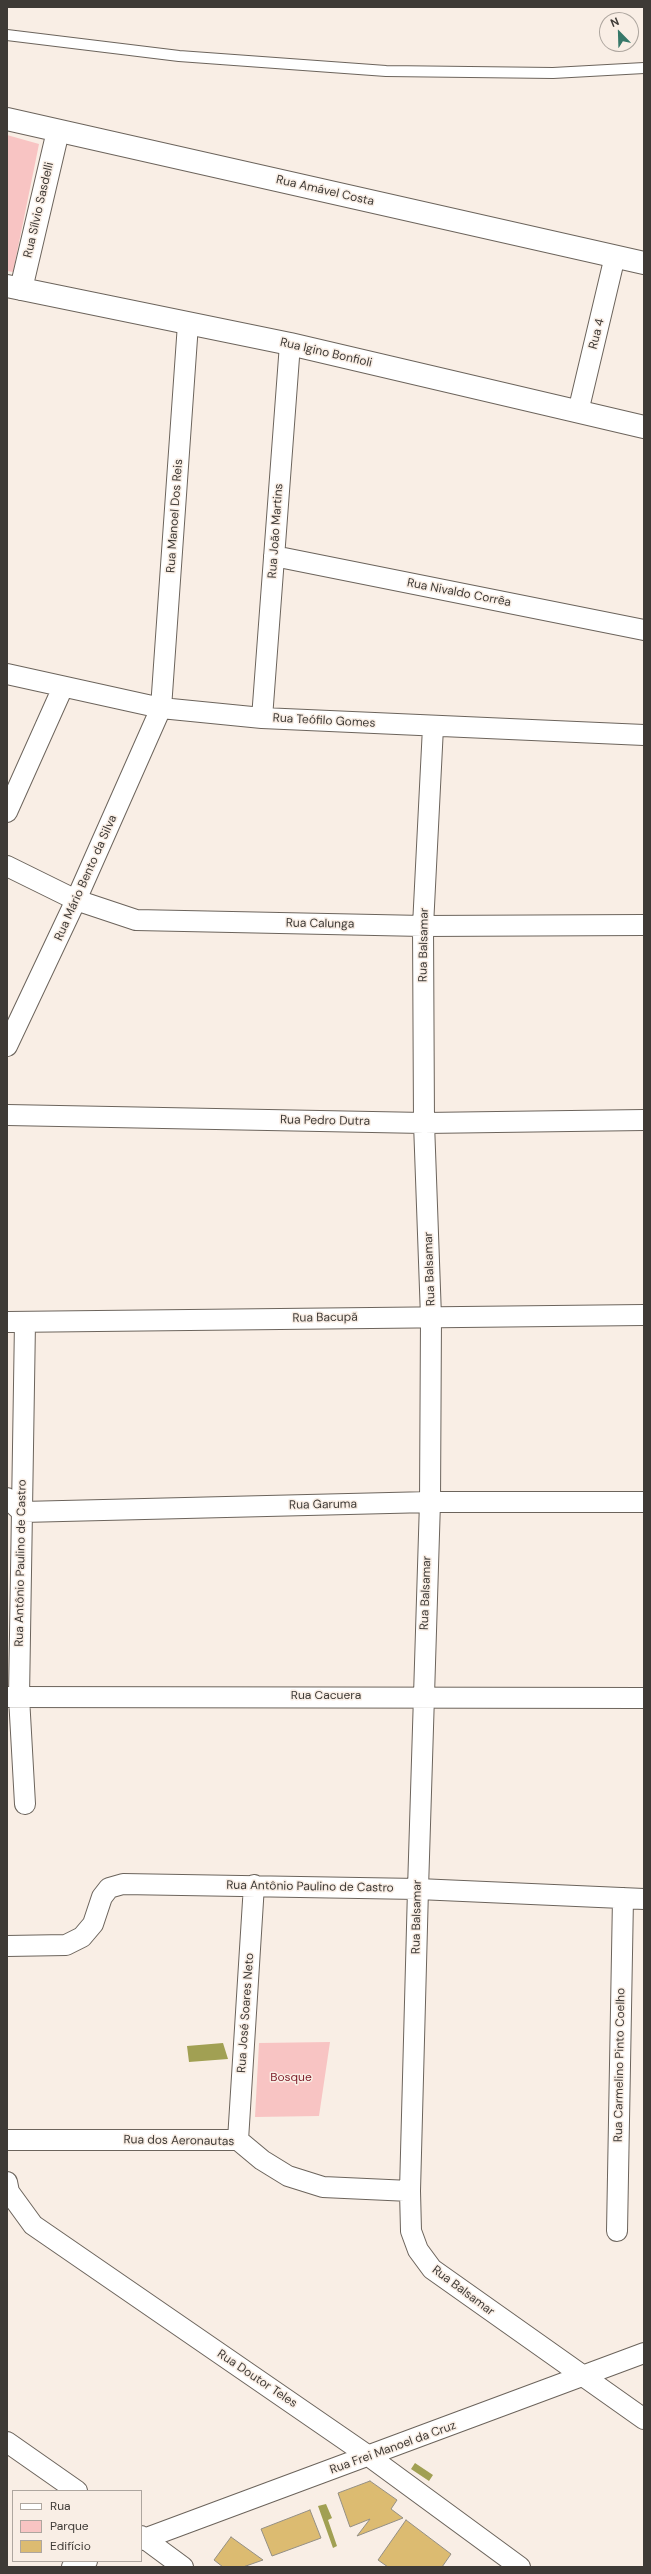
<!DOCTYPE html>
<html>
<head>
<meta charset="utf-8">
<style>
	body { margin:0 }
	#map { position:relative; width:651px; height:2574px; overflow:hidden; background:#f9eee5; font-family:"DM Sans",sans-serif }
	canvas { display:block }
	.frame { position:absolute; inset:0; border:8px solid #3e3a36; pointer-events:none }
	.legend { position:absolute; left:12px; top:2490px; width:130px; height:72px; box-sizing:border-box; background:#f9eee5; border:1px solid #aea69f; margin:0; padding:5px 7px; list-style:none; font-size:12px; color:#3e3a36 }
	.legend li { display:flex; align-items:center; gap:8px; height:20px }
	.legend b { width:20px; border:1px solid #aea69f }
	.north { position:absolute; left:599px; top:12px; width:40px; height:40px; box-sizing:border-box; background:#f9eee5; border:1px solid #aea69f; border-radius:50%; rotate:337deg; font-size:11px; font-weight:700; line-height:16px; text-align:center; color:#3e3a36 }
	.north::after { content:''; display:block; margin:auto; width:14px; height:18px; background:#377869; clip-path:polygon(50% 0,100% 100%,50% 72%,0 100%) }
</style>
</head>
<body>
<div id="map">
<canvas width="651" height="2574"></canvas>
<div class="frame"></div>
<ul class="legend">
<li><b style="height:5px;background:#fff"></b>Rua</li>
<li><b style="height:11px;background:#f8c4c3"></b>Parque</li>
<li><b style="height:11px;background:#dcbb71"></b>Edifício</li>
</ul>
<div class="north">N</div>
</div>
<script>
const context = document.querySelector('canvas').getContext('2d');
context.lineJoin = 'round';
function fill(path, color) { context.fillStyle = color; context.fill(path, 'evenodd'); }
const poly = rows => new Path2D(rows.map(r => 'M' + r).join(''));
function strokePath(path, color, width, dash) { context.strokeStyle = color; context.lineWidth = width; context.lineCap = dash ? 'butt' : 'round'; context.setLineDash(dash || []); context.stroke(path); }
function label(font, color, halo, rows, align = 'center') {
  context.font = font + ' "DM Sans",sans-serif'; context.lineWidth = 3; context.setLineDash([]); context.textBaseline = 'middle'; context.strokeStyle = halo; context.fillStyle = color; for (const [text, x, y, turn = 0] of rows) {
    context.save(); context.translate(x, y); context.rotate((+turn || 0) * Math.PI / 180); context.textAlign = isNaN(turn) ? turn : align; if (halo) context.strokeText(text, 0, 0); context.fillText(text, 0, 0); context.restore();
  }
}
const green = poly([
	[7,135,39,144,13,272,7,271],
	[330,2042,319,2116,255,2117,259,2043]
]);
const water = poly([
	[223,2043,228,2059,189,2062,187,2046],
	[415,2463,433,2475,429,2481,411,2469],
	[326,2504,332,2518,328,2520,337,2546,333,2548,318,2506]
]);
const building = poly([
	[370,2481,397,2500,391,2509,403,2518,357,2536,370,2519,350,2527,338,2493,370,2481],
	[310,2510,321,2538,272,2556,261,2529,310,2510],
	[406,2520,451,2554,442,2567,388,2567,378,2560,406,2520],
	[231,2537,263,2560,243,2567,223,2567,214,2560,231,2537]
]);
const service = poly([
	[7,35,179,56,386,71,553,73,644,68]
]);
const minor = poly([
	[578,412,615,256],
	[274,556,644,630],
	[7,674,161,708,262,718,644,735],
	[262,718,290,344],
	[433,727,423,926,424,1123,431,1317,430,1502,418,1889,410,2191,411,2231,418,2250,432,2269,644,2419],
	[7,812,63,687],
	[7,866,76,900,136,920,423,926,644,925],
	[7,1046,76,900,161,708,188,324],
	[7,1115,424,1123,644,1120],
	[7,1322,644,1315],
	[7,1498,22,1512,430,1502,644,1502],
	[7,1697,644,1698],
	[25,1804,19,1697,25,1322],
	[7,1946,66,1945,82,1937,93,1924,102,1897,109,1888,123,1884,418,1889,644,1899],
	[7,2140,238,2140,262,2160,288,2176,323,2187,410,2191],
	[238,2140,254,1885],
	[7,2182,9,2192,33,2225,370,2457,520,2567],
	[617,2231,623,1898],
	[7,2442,77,2491],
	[141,2536,183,2567],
	[141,2540,644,2353],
	[72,2567,87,2561]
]);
const tertiary = poly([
	[7,119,644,263],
	[7,286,290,344,644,427],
	[21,289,58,131]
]);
const streetNames = [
	["Rua Amável Costa",325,191,13],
	["Rua Sílvio Sasdelli",39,210,-77],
	["Rua 4",597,334,-76],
	["Rua Igino Bonfioli",326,353,13],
	["Rua Manoel Dos Reis",175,516,-86],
	["Rua João Martins",276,531,-86],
	["Rua Nivaldo Corrêa",459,593,11],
	["Rua Teófilo Gomes",324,721,3],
	["Rua Mário Bento da Silva",86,878,-66],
	["Rua Calunga",320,924,1],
	["Rua Balsamar",424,945,-89],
	["Rua Pedro Dutra",325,1121,1],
	["Rua Balsamar",430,1269,-92],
	["Rua Bacupã",325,1318,-1],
	["Rua Garuma",323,1505,-1],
	["Rua Antônio Paulino de Castro",21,1563,-89],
	["Rua Balsamar",426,1593,-88],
	["Rua Cacuera",326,1696],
	["Rua Antônio Paulino de Castro",310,1887,1],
	["Rua Balsamar",417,1917,-89],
	["Rua José Soares Neto",246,2013,-86],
	["Rua Carmelino Pinto Coelho",620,2065,-89],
	["Rua dos Aeronautas",179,2141,1],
	["Rua Balsamar",463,2291,37],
	["Rua Doutor Teles",257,2379,34],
	["Rua Frei Manoel da Cruz",393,2448,-20]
];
const parkNames = [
	["Bosque",291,2078]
];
fill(green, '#f8c4c3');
fill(water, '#a1a053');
fill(building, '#dcbb71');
strokePath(building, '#948f84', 1);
strokePath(service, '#6c645c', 12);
strokePath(minor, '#6c645c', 22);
strokePath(tertiary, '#6c645c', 24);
strokePath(service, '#fff', 10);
strokePath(minor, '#fff', 20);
strokePath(tertiary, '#fff', 22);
label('12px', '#3e3a36', '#f9eee5', streetNames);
label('12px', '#7c1b28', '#f9eee5', parkNames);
</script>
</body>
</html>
